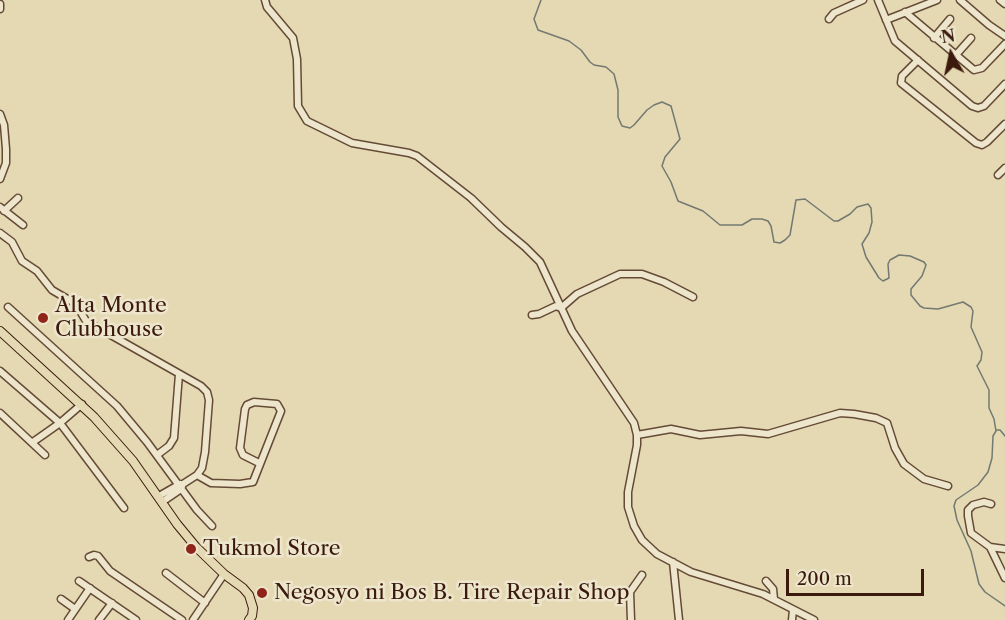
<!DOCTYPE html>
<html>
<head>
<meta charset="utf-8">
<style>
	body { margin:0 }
	#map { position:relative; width:1005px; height:620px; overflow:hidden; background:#e4d9b2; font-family:"Libre Caslon Text",serif }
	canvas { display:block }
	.north { position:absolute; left:921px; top:24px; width:60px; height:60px; -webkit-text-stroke:4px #ede6cd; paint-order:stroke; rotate:351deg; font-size:16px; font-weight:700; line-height:24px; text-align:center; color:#3b1a0d }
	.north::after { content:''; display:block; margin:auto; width:21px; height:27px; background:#3b1a0d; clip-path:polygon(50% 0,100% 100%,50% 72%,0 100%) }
	.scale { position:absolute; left:786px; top:569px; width:138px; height:27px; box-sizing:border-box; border:3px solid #3b1a0d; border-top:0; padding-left:8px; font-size:18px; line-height:21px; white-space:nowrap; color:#3b1a0d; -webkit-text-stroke:4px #ede6cd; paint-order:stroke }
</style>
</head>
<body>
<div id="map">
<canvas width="1005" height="620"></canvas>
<div class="north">N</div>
<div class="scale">200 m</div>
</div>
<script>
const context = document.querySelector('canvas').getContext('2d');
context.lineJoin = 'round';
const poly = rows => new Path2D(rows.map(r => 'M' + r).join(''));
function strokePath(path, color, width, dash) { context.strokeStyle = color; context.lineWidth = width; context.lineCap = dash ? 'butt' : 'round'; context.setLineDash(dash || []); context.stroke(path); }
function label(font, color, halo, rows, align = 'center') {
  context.font = font + ' "Libre Caslon Text",serif'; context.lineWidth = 5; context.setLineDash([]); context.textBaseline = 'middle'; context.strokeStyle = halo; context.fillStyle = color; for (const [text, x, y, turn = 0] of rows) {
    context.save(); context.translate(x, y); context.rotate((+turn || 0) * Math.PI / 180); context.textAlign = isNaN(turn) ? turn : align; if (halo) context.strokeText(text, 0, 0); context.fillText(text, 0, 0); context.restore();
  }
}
const stream = poly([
	[541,0,534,19,538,30,569,41,581,50,590,62,594,65,606,67,614,74,618,90,618,117,622,126,630,128,634,125,647,110,654,105,662,102,671,106,680,139,665,157,662,166,671,182,678,201,703,211,720,225,742,225,752,219,762,219,768,221,771,226,774,242,780,243,785,240,790,235,796,200,805,199,834,221,838,221,850,214,857,207,868,204,871,208,872,222,869,233,862,244,866,257,879,278,883,281,889,278,888,264,890,260,899,255,910,256,924,262,926,265,922,276,911,289,911,295,920,306,924,308,938,309,963,302,971,307,973,311,971,327,982,352,981,360,977,366,989,390,989,408,994,419,996,431,993,436,992,458,988,472,978,485,956,500,954,506,957,520,971,551,979,584,985,592,1005,606],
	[997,430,1000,430,1005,436]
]);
const minor = poly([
	[265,0,267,7,293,38,297,59,298,106,307,121,352,143,409,153,417,156,471,198,501,227,525,247,540,262,572,331,634,423,637,435,637,445,628,492,628,507,634,526,642,540,657,554,691,572,763,594,814,620],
	[878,0,895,41,972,106,978,108,984,106,1005,84],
	[960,0,989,25,1005,36],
	[1000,0,1005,4],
	[0,4,0,9],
	[905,12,974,70,982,68,1005,44],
	[829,19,834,13,863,0],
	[886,20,937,0],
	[934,38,950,19],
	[955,56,971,38],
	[918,60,902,76,901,83,976,143,982,145,987,142,1005,124],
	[0,114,4,125,6,149,6,163,0,179],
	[998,175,1005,168],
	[0,207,23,225],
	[4,211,18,198],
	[0,233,12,242,22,261,37,271,52,290,76,304,86,321,201,386,207,392,209,400,205,452,202,468,197,475,183,484,181,489,162,502],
	[8,307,117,406,147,442,197,510,212,526],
	[532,315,539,314,556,306,561,308,577,294,620,274,642,274,664,282,693,297],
	[0,371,60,423,124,508],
	[0,413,45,455],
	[637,435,671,429,700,435,741,431,768,434,840,413,854,414,876,418,887,423,895,448,904,464,924,479,948,486],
	[33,442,60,423,82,404],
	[157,455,169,446,174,438,179,374],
	[197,475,211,483,240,484,253,482,281,411,277,404,254,402,247,405,245,409,240,448,243,455,259,463],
	[159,496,180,484],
	[991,504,984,502,973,505,968,510,968,516,971,533,990,547,1005,578],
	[990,547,1005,549],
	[89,557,94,555,98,556,110,571,182,620],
	[673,562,679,620],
	[166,573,205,603],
	[79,581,136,620],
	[766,581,773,589,774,599],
	[61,599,75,609],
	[68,620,90,588],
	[99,620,112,603],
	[193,620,224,574],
	[631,620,630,592,642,575],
	[792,620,793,610]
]);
const major = poly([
	[0,331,94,417,133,461,177,524,196,547,224,574,243,588,249,595,253,608,252,616,249,620]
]);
const markers = [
	[43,318,6,"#8f2418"],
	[191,549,6,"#8f2418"],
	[262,593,6,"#8f2418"]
];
const poiNames = [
	["Alta Monte",55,306],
	["Clubhouse",55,330],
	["Tukmol Store",203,549],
	["Negosyo ni Bos B. Tire Repair Shop",274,593]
];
strokePath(stream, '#737972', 1.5);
strokePath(minor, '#654a36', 9);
strokePath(major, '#3b1a0d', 10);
strokePath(minor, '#ede6cd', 6);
strokePath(major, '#e4d9b2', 8);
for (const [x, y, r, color] of markers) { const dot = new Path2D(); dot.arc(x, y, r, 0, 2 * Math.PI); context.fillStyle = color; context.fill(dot); strokePath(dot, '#ede6cd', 2); }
label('21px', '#3b1a0d', '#ede6cd', poiNames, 'left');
</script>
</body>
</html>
